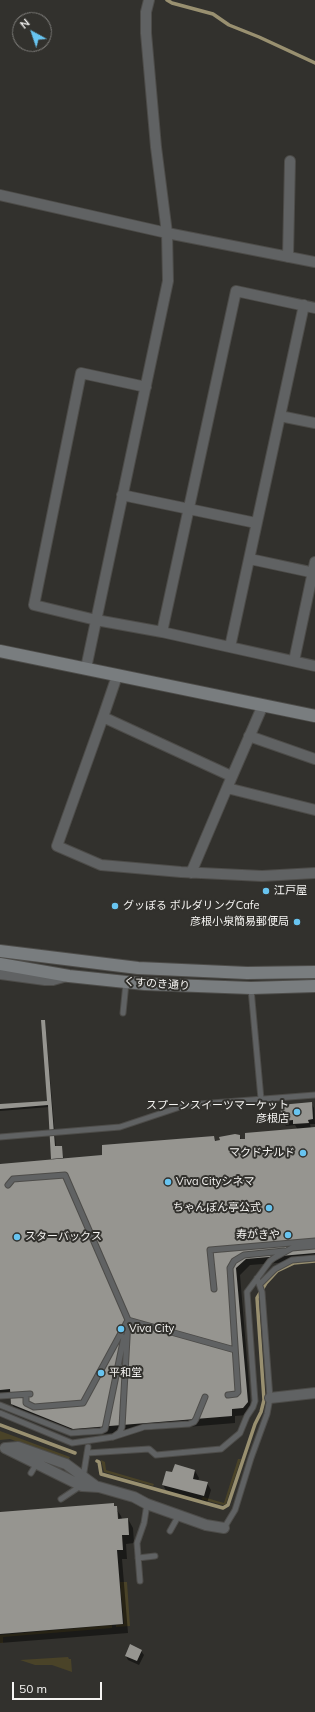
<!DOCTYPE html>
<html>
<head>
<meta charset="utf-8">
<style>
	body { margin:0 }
	#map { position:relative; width:315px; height:1712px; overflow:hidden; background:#32312d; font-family:Mulish,sans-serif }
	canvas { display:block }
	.north { position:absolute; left:12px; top:12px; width:40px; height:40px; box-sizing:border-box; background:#32312d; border:1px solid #807f7c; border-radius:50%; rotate:320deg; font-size:11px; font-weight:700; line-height:16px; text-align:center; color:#f5f4f2 }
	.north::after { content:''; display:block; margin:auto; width:14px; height:18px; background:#68c4f0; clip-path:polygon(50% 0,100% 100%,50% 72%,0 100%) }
	.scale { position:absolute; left:12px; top:1682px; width:90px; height:18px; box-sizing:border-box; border:2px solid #f5f4f2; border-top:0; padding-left:5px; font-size:12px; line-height:14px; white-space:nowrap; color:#f5f4f2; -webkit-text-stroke:3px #32312d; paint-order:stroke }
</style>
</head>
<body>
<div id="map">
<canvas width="315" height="1712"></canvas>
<div class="north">N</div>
<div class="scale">50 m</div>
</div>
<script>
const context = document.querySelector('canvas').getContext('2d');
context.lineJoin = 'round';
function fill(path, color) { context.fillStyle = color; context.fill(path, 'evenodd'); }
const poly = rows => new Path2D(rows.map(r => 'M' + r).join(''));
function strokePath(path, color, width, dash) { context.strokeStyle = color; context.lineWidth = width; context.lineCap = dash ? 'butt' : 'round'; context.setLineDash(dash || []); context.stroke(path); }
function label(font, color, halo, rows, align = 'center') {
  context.font = font + ' Mulish,"Noto Sans JP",sans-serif'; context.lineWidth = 4; context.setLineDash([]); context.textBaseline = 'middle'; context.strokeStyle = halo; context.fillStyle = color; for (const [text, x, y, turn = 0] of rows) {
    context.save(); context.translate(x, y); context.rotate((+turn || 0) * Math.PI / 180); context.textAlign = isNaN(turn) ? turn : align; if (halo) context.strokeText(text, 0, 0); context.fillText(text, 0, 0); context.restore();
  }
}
const green = poly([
	[0,1431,70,1457,69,1459,66,1460,10,1439,0,1440],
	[238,1459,241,1459,226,1504,223,1505,201,1499,203,1497,224,1503],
	[101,1460,105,1462,106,1470,154,1484,153,1486,104,1472],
	[120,1582,127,1582,130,1626,116,1627,116,1625,124,1624],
	[112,1625,112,1628,3,1637,3,1643,0,1643,0,1635],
	[68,1657,69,1659,71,1659,72,1672,52,1665,35,1665,20,1660]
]);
const shadow = poly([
	[45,1021,56,1147,61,1147,64,1160,104,1156,214,1137,216,1142,240,1136,241,1140,298,1130,295,1125,286,1126,283,1121,282,1106,311,1103,314,1108,315,1124,310,1124,311,1129,315,1130,315,1260,250,1265,240,1275,251,1409,247,1415,235,1416,235,1423,78,1436,16,1411,12,1404,12,1396,0,1398,0,1165,53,1161,49,1107,0,1111,0,1105,48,1102],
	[176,1465,195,1471,199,1478,198,1481,207,1483,211,1490,207,1503,167,1492,163,1485,173,1474],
	[113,1504,121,1516,122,1519,128,1519,133,1528,134,1543,126,1544,127,1559,122,1559,128,1633,0,1643,0,1513],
	[116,1512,118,1512,119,1524,117,1524],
	[141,1651,144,1655,139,1665,128,1660,126,1656]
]);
const stream = poly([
	[167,0,172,3,213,14,229,25,259,37,315,63],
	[0,1425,75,1453],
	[97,1461,99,1462,101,1474,223,1508,228,1505,255,1424,261,1412,264,1400,257,1298,266,1283,277,1271,294,1263,315,1261]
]);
const building = poly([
	[41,1020,45,1020,55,1146,62,1146,63,1158,51,1159,48,1105,0,1109,0,1104,47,1101],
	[312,1102,313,1119,308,1120,309,1123,293,1124,293,1120,282,1121,280,1105],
	[315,1127,315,1253,246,1259,236,1268,248,1402,243,1408,232,1409,232,1416,73,1429,11,1404,10,1389,0,1390,0,1164,102,1155,102,1145,214,1136,215,1141,220,1140,219,1137,235,1134,240,1135,240,1139,245,1139,245,1133],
	[175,1464,195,1470,193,1479,208,1482,204,1496,162,1485,166,1471,172,1472],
	[114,1503,114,1506,117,1506,118,1519,128,1518,129,1535,122,1535,123,1550,117,1550,123,1624,0,1634,0,1512],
	[130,1644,142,1650,137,1661,125,1656]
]);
const lane = poly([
	[251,989,261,1099],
	[123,1013,126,983],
	[0,1137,120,1127,186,1105,315,1095],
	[8,1185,13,1179,65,1175,128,1320,122,1427,120,1432,113,1437],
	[260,1284,275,1269,292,1260,315,1258],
	[214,1289,210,1250,315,1241],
	[128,1320,235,1350],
	[228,1395,236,1394,238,1392,230,1268,234,1261,244,1255,284,1251],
	[0,1396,30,1394],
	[26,1398,26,1403,34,1407,83,1403,127,1322],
	[0,1405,71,1433,101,1431,105,1429,124,1337],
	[0,1413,72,1443,113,1437,144,1427,189,1424,194,1422,196,1419,205,1397],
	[87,1453,149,1449,156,1455,221,1449,240,1433,247,1416,253,1407,255,1401,247,1292,270,1261,274,1258,292,1248,315,1246],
	[31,1473,37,1463],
	[83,1478,88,1447],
	[61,1499,82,1485],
	[224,1528,235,1510,251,1458,267,1414,270,1398,262,1292,257,1278],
	[170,1531,179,1515],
	[138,1558,155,1556],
	[140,1581,137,1543,144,1523,147,1504]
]);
const street = poly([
	[0,195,167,233,315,262],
	[288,257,290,161],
	[146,387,81,373,34,605,96,620,162,632,315,666],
	[280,416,315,423],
	[122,495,256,523],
	[250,559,315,573],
	[162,632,236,291,315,308],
	[230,647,304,305],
	[294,661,315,562],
	[86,668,168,281,167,233,156,147,146,33,146,12,149,0],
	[117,676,103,717,231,776],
	[263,705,227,788,315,810],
	[103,717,57,846,101,865,181,872,262,876,315,873],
	[249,736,315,759],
	[191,873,227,788],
	[0,974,45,980,53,980,67,976],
	[270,1398,315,1393],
	[5,1448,82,1486,99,1487,134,1497,147,1504,206,1525,224,1528],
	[6,1448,18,1447,66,1464,97,1487]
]);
const secondary = poly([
	[0,651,315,716],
	[0,951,138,968,247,973,315,972],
	[0,964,69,976,145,984,251,988,315,986]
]);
const markers = [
	[266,891,4,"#68c4f0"],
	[115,906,4,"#68c4f0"],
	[297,922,4,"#68c4f0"],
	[297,1112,4,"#68c4f0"],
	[303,1153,4,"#68c4f0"],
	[168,1182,4,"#68c4f0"],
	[269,1208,4,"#68c4f0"],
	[288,1235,4,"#68c4f0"],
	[17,1237,4,"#68c4f0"],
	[121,1329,4,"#68c4f0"],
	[101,1373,4,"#68c4f0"]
];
const poiNames = [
	["江戸屋",274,891],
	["グッぽる ボルダリングCafe",123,906],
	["彦根小泉簡易郵便局",289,922,"right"],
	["スプーンスイーツマーケット",289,1106,"right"],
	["彦根店",289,1119,"right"],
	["マクドナルド",295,1153,"right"],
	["Viva Cityシネマ",176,1182],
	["ちゃんぽん亭公式",261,1208,"right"],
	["寿がきや",280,1235,"right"],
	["スターバックス",25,1237],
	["Viva City",129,1329],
	["平和堂",109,1373]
];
const streetNames = [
	["くすのき通り",157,984,4]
];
fill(green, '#4a4328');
fill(shadow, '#0007');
strokePath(stream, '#999070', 3.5);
fill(building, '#969590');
strokePath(lane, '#4d4c49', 7);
strokePath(street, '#4d4c49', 12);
strokePath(secondary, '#4d4c49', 14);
strokePath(lane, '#606263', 5);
strokePath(street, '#606263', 10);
strokePath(secondary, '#797d7f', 12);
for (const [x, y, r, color] of markers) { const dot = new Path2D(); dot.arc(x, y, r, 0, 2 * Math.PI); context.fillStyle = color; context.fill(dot); strokePath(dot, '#32312d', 1.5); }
label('11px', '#f5f4f2', '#32312d', poiNames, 'left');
label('11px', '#f5f4f2', '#32312d', streetNames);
</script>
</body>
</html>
